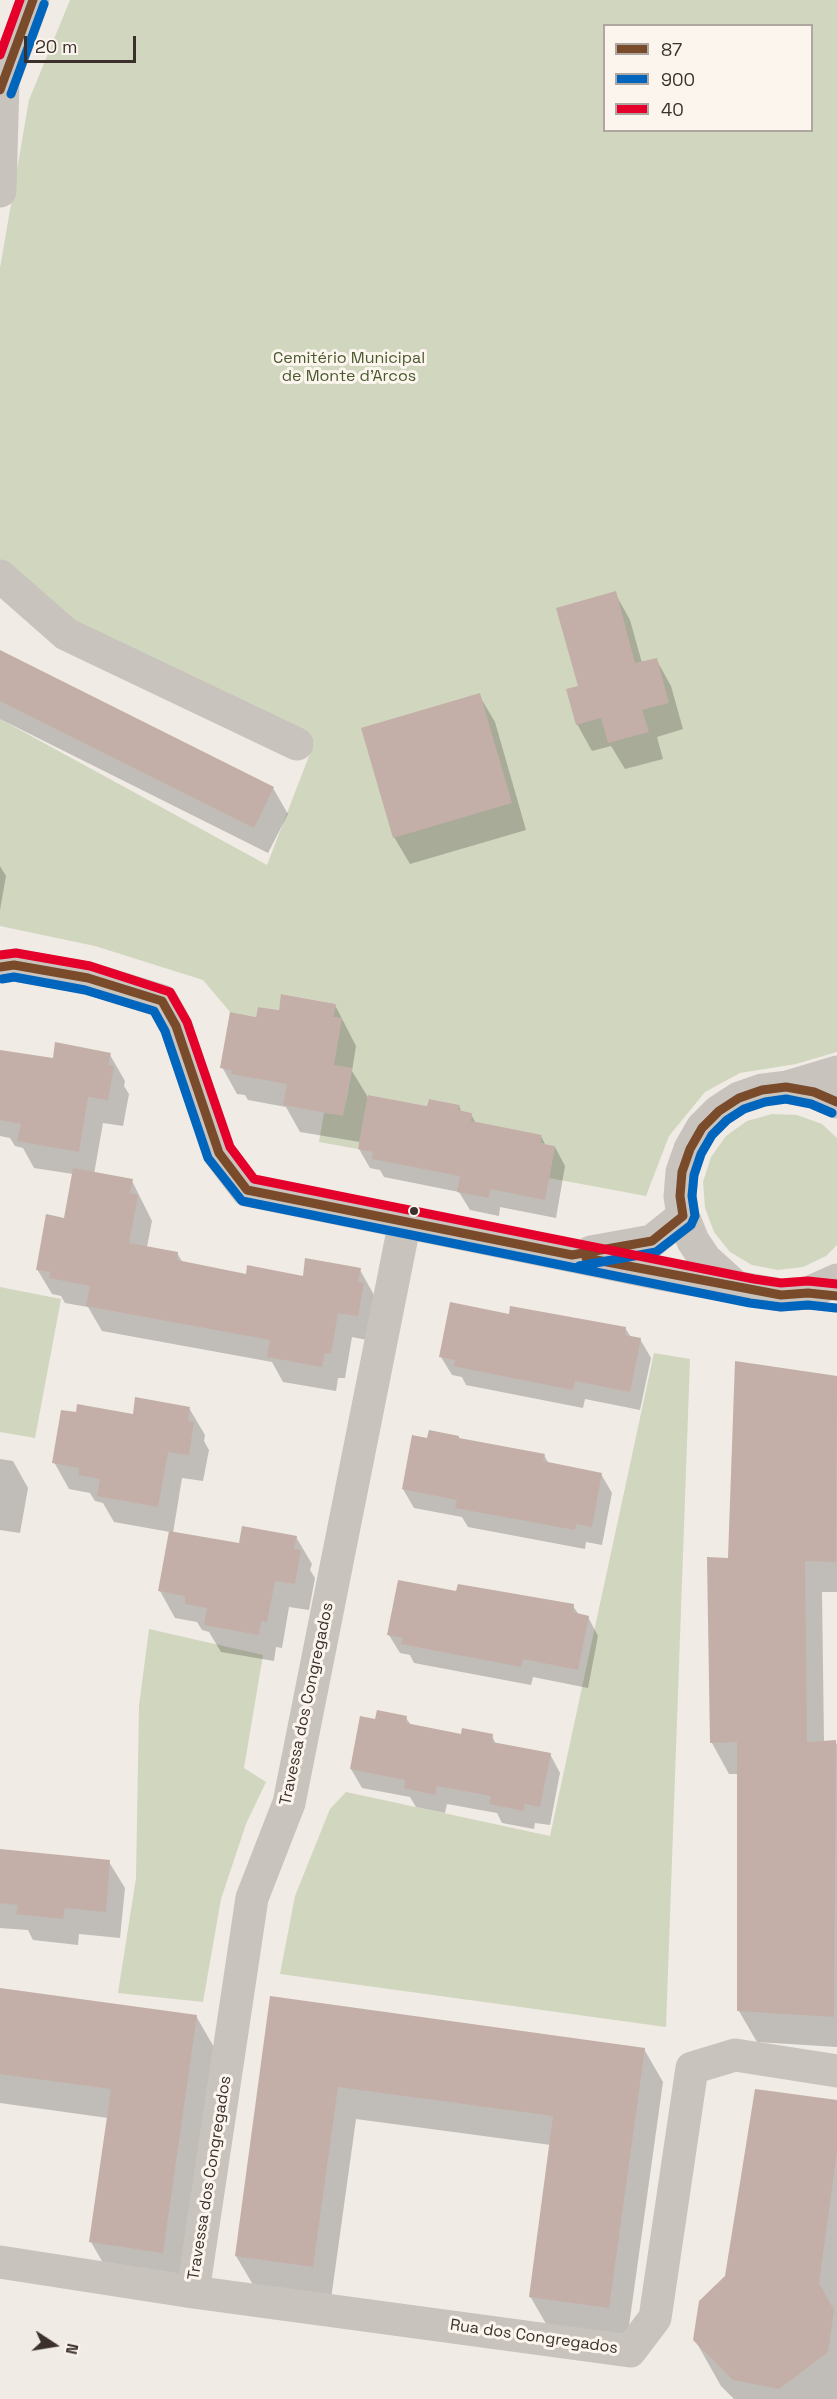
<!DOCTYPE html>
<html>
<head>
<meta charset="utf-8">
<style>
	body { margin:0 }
	#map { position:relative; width:837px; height:2399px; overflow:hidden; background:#f0ebe5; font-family:"Space Grotesk",sans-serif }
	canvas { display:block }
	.legend { position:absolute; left:603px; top:24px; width:210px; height:108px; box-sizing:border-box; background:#fbf5ee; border:2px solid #aea6a0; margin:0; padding:8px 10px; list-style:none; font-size:18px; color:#3b302b }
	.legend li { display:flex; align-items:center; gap:12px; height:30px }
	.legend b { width:30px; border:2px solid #aea6a0 }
	.north { position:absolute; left:24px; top:2315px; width:60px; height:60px; -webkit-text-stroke:4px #fbf5ee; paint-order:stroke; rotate:102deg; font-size:16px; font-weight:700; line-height:24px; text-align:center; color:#3b302b }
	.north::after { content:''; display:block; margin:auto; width:21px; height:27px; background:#3b302b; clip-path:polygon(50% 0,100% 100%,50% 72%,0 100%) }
	.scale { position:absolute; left:24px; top:36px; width:112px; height:27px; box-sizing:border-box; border:3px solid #3b302b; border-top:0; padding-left:8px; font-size:18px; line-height:21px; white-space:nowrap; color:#3b302b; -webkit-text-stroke:4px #fbf5ee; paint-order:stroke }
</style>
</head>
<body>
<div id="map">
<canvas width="837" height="2399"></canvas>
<ul class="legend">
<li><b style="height:8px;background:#7a4b2a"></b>87</li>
<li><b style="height:8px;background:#0065bd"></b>900</li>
<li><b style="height:8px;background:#e4002b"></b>40</li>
</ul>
<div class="north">N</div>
<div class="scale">20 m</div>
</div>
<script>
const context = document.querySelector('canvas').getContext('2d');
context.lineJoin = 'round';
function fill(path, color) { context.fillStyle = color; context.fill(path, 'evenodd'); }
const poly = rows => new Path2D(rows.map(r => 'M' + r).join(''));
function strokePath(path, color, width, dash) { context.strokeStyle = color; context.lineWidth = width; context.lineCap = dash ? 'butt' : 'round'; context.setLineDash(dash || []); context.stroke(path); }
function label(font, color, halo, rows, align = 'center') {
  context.font = font + ' "Space Grotesk",sans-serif'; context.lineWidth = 6; context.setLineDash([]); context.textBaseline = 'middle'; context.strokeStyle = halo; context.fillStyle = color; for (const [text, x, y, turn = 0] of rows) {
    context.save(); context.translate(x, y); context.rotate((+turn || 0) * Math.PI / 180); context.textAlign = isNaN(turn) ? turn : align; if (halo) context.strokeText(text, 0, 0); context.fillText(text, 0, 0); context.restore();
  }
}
const green = poly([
	[70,0,837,0,837,1052,796,1064,740,1073,705,1092,669,1136,646,1196,549,1178,555,1146,540,1143,542,1135,469,1129,472,1113,458,1110,459,1105,429,1099,427,1106,368,1095,358,1149,319,1142,324,1113,335,1114,337,1101,346,1102,352,1069,324,1063,341,1018,333,1017,336,1004,282,994,279,1010,258,1007,256,1017,230,1012,203,980,95,946,0,926,0,719,267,865,314,743,159,664,72,624,0,566,0,268,29,100],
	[604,26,812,26,812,130,604,130],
	[772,1114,797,1115,822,1124,837,1138,837,1245,826,1256,803,1267,778,1270,752,1265,730,1252,714,1232,705,1208,703,1182,711,1157,726,1136,747,1121],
	[0,1287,61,1299,35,1438,0,1432],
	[654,1353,690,1359,666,2027,280,1974,295,1896,330,1809,346,1792,550,1836],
	[149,1629,263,1655,244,1768,266,1782,246,1824,221,1899,203,2002,118,1993,136,1878,139,1706]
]);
const shadow = poly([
	[615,593,630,620,642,663,656,659,671,686,683,729,657,737,663,759,625,769,611,746,592,751,577,724,579,687],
	[0,652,273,788,288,814,268,853,0,719],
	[479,695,495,722,526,830,410,864,394,837],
	[0,866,6,876,0,910],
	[335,1005,356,1046,352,1071,369,1099,428,1107,459,1106,462,1113,471,1114,476,1124,541,1136,546,1146,555,1147,565,1166,556,1218,500,1207,499,1216,470,1210,459,1192,384,1177,380,1170,370,1168,359,1149,360,1142,300,1132,286,1107,248,1100,245,1095,237,1094,222,1067,257,1019,280,1012],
	[0,1051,54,1060,110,1055,125,1081,124,1086,129,1094,123,1126,103,1123,94,1174,132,1181,152,1221,147,1247,177,1253,183,1263,247,1275,304,1277,360,1270,374,1295,372,1341,352,1337,345,1378,338,1378,336,1391,283,1382,272,1362,102,1331,88,1307,65,1303,61,1296,52,1294,37,1269,65,1219,73,1174,34,1168,23,1148,15,1146,10,1138,0,1136],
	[510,1316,625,1328,631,1337,640,1339,651,1358,640,1410,585,1399,583,1408,466,1385,462,1377,452,1375,441,1357],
	[736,1363,837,1378,837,1592,822,1592,824,1742,835,1741,837,1745,837,2047,757,2042,739,2011,739,1774,729,1774,712,1743,729,1559],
	[189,1408,205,1435,204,1441,209,1450,203,1481,182,1478,173,1533,240,1544,296,1537,312,1564,310,1570,315,1578,309,1610,289,1607,282,1648,276,1647,274,1661,221,1652,209,1632,202,1630,197,1622,175,1618,160,1591,170,1532,114,1522,103,1503,95,1501,90,1493,69,1489,54,1462,134,1416],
	[460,1440,544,1455,549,1464,601,1474,612,1493,602,1545,586,1542,585,1549,468,1527,462,1517,414,1508,403,1489],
	[0,1459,13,1461,28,1488,20,1533,0,1530],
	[458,1593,573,1606,579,1615,588,1617,598,1636,588,1688,533,1677,531,1685,414,1663,410,1655,400,1653,389,1635],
	[406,1718,411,1725,462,1736,492,1736,496,1744,550,1754,560,1773,550,1825,535,1823,534,1829,502,1823,497,1813,447,1804,445,1813,416,1807,410,1797,362,1788,351,1769,376,1720],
	[0,1851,109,1862,125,1888,120,1938,79,1934,78,1945,33,1940,28,1930,0,1928],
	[0,1989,196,2016,215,2049,181,2285,110,2275,91,2242,108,2118,0,2103],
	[271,1998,644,2049,663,2082,627,2340,549,2329,530,2296,551,2145,356,2119,331,2299,255,2288,236,2256],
	[837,2102,837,2399,734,2399,721,2386,695,2340,726,2277]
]);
const building = poly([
	[616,591,635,663,657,658,669,703,642,710,649,732,608,743,601,718,576,725,566,689,578,686,556,608],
	[0,650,274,787,254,828,0,701],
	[480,693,512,803,393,838,361,728],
	[281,994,336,1004,333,1017,342,1018,334,1065,352,1068,343,1116,283,1105,287,1084,231,1074,232,1070,220,1068,230,1012,256,1017,258,1007,279,1010],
	[55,1042,111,1053,108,1065,114,1066,108,1100,88,1097,79,1152,17,1141,21,1124,0,1120,0,1050,53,1058],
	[368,1095,427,1106,429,1099,460,1105,458,1110,472,1113,471,1121,542,1135,540,1143,555,1146,545,1200,490,1189,489,1198,457,1192,460,1176,372,1159,373,1152,358,1149],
	[73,1168,133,1179,130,1193,138,1195,129,1243,178,1252,177,1260,246,1274,247,1265,303,1276,305,1258,361,1268,358,1282,364,1283,358,1316,338,1313,331,1354,325,1353,322,1367,267,1357,270,1340,86,1306,90,1286,49,1278,50,1272,36,1270,46,1214,64,1218],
	[450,1302,509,1314,510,1306,626,1327,625,1335,641,1338,630,1392,575,1381,573,1390,453,1366,455,1360,439,1357],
	[735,1361,837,1376,836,1562,805,1561,807,1742,836,1740,834,2017,737,2011,737,1742,710,1743,707,1557,728,1558],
	[135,1397,190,1407,188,1421,194,1422,189,1455,168,1452,158,1507,97,1496,100,1479,78,1475,79,1468,52,1463,61,1410,76,1412,77,1404,133,1414],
	[429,1430,459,1436,459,1438,545,1454,543,1461,602,1473,592,1527,576,1524,575,1530,455,1508,457,1500,402,1489,412,1435,427,1438],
	[242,1526,297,1536,294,1549,301,1550,295,1584,275,1581,267,1622,261,1621,259,1635,204,1625,207,1608,185,1604,185,1596,158,1591,169,1531,239,1543],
	[398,1580,456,1591,458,1584,574,1604,573,1612,589,1616,578,1670,523,1659,521,1667,401,1644,403,1638,387,1635],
	[377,1710,407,1716,406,1723,461,1734,462,1728,493,1734,492,1742,551,1753,540,1807,525,1804,523,1811,489,1804,491,1796,437,1786,435,1795,404,1788,405,1780,350,1769,360,1716,375,1719],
	[0,1849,110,1860,106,1912,65,1908,63,1919,16,1914,18,1905,0,1903],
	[0,1988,197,2015,163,2253,89,2242,111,2089,0,2074],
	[270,1996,645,2048,609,2308,529,2297,553,2116,338,2087,313,2267,235,2256],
	[755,2089,837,2100,837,2152,819,2283,834,2310,828,2352,779,2389,733,2380,693,2340,699,2301,725,2276]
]);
const minor = poly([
	[0,90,33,0],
	[0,191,3,81],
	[0,576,66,634,297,744],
	[0,967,14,965,88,978,162,1001,176,1026,219,1153,247,1190,666,1275,781,1295,808,1293,837,1280],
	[787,1087,837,1072],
	[591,1252,652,1241,683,1216],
	[736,1287,705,1259,693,1241,683,1216,680,1196,682,1172,690,1149,702,1128,719,1111,739,1098,762,1090,786,1087,814,1092,837,1102],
	[0,2262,193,2292,630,2351,655,2318,692,2068,735,2055,837,2071],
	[193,2292,252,1898,289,1803,405,1221]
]);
const bus1 = poly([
	[0,90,33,0],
	[0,967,14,965,88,978,162,1001,176,1026,219,1153,247,1190,572,1255,652,1241,683,1216,680,1196,682,1172,690,1149,702,1128,719,1111,739,1098,762,1090,786,1087,814,1092,837,1102],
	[586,1258,781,1295,808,1293,837,1296]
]);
const bus2 = poly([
	[11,94,44,4],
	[2,979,14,977,85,990,154,1011,165,1031,208,1158,242,1201,750,1303,781,1307,808,1305,836,1308],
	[579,1266,656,1252,691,1225,695,1216,692,1196,694,1175,701,1154,712,1135,727,1120,744,1109,765,1102,786,1099,811,1104,832,1113]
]);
const bus3 = poly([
	[0,55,20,0],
	[0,955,16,953,90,966,170,992,187,1022,230,1147,254,1179,754,1279,781,1283,808,1281,837,1284]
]);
const markers = [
	[414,1211,5,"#3b302b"]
];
const parkNames = [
	["Cemitério Municipal",349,359],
	["de Monte d'Arcos",349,377]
];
const streetNames = [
	["Travessa dos Congregados",307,1704,-78],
	["Travessa dos Congregados",210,2178,-81],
	["Rua dos Congregados",534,2337,8]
];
fill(green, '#d1d6bf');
fill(shadow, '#0003');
fill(building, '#c3afa7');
strokePath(minor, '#c9c3be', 33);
strokePath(bus1, '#7a4b2a', 9);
strokePath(bus2, '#0065bd', 9);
strokePath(bus3, '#e4002b', 9);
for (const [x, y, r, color] of markers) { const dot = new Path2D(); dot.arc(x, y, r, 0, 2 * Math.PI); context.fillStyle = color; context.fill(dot); strokePath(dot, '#fbf5ee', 2); }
label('16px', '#4a5a2e', '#fbf5ee', parkNames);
label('16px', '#3b302b', '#fbf5ee', streetNames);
</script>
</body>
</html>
